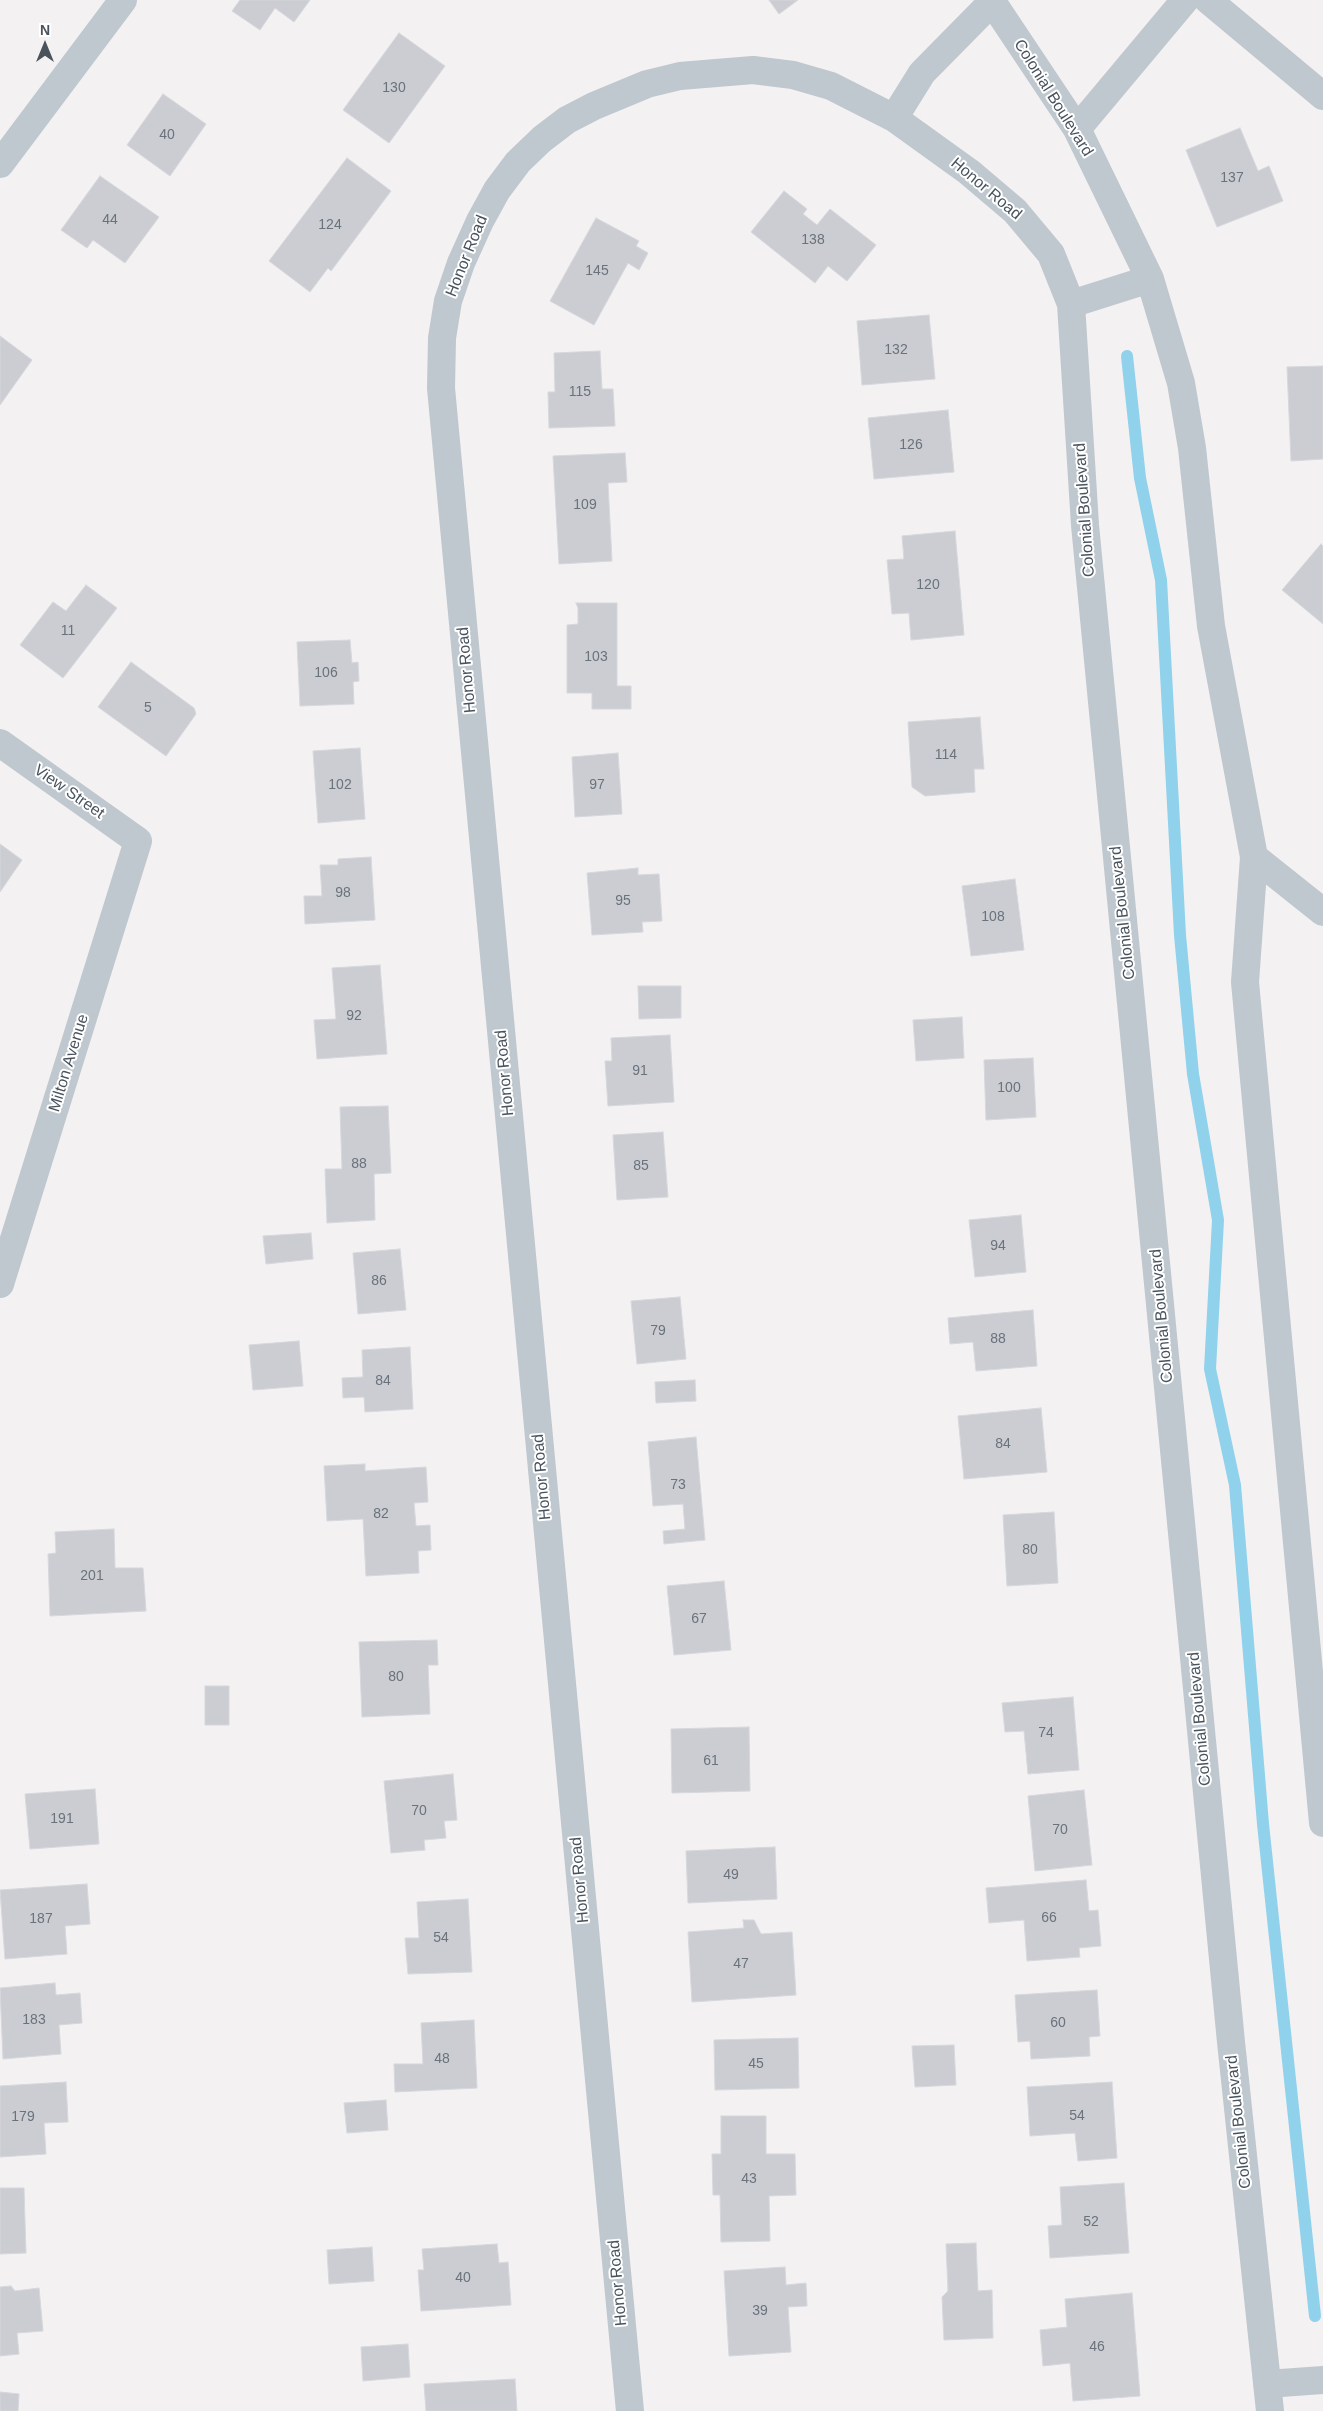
<!DOCTYPE html>
<html>
<head>
<meta charset="utf-8">
<style>
	body { margin:0 }
	#map { position:relative; width:1323px; height:2411px; overflow:hidden; background:#f3f1f1; font-family:Arial,sans-serif }
	canvas { display:block }
	.north { position:absolute; left:20px; top:20px; width:50px; height:50px; -webkit-text-stroke:4px #fff; paint-order:stroke; rotate:0deg; font-size:14px; font-weight:700; line-height:20px; text-align:center; color:#49535e }
	.north::after { content:''; display:block; margin:auto; width:18px; height:22px; background:#49535e; clip-path:polygon(50% 0,100% 100%,50% 72%,0 100%) }
</style>
</head>
<body>
<div id="map">
<canvas width="1323" height="2411"></canvas>
<div class="north">N</div>
</div>
<script>
const context = document.querySelector('canvas').getContext('2d');
context.lineJoin = 'round';
const poly = rows => new Path2D(rows.map(r => 'M' + r).join(''));
function strokePath(path, color, width, dash) { context.strokeStyle = color; context.lineWidth = width; context.lineCap = dash ? 'butt' : 'round'; context.setLineDash(dash || []); context.stroke(path); }
function fill(path, color) { context.fillStyle = color; context.fill(path, 'evenodd'); }
function label(font, color, halo, rows, align = 'center') {
  context.font = font + ' Arial,sans-serif'; context.lineWidth = 4; context.setLineDash([]); context.textBaseline = 'middle'; context.strokeStyle = halo; context.fillStyle = color; for (const [text, x, y, turn = 0] of rows) {
    context.save(); context.translate(x, y); context.rotate((+turn || 0) * Math.PI / 180); context.textAlign = isNaN(turn) ? turn : align; if (halo) context.strokeText(text, 0, 0); context.fillText(text, 0, 0); context.restore();
  }
}
const stream = poly([
	[1127,356,1140,478,1161,580,1180,935,1193,1074,1218,1220,1210,1369,1235,1485,1263,1824,1315,2316]
]);
const building = poly([
	[240,0,310,0,294,22,275,8,260,30,232,11,240,0],
	[769,0,798,0,779,14,769,0],
	[399,33,445,66,389,143,343,110,399,33],
	[163,94,206,124,170,176,127,145,163,94],
	[1240,128,1258,171,1269,166,1283,201,1217,227,1186,150,1240,128],
	[347,158,391,191,331,271,328,268,310,292,269,261,347,158],
	[100,176,159,217,125,263,93,240,87,248,61,230,100,176],
	[784,191,807,209,803,214,817,225,830,209,876,245,847,281,828,266,815,283,751,232,784,191],
	[596,218,639,241,636,246,648,253,639,270,628,263,594,325,550,301,596,218],
	[929,315,935,379,862,385,857,321,929,315],
	[0,336,32,360,0,405,0,336],
	[600,351,602,389,613,389,615,426,549,428,548,392,555,392,554,353,600,351],
	[1323,366,1323,459,1291,461,1287,367,1323,366],
	[948,410,954,472,874,479,868,418,948,410],
	[625,453,627,482,608,483,612,561,559,564,553,456,625,453],
	[955,531,964,635,911,640,909,613,892,614,887,560,904,559,902,536,955,531],
	[1321,544,1323,546,1323,624,1282,590,1321,544],
	[86,585,117,608,63,678,20,645,53,602,66,611,86,585],
	[576,603,617,603,617,686,631,686,631,709,592,709,592,693,567,693,567,625,578,624,578,608,576,603],
	[350,640,352,663,358,662,359,681,353,682,354,704,300,706,297,642,350,640],
	[131,662,194,708,196,714,166,756,98,707,131,662],
	[980,717,984,769,974,769,975,792,925,796,912,787,908,722,980,717],
	[360,748,365,819,318,823,313,751,360,748],
	[618,753,622,814,575,817,572,757,618,753],
	[0,844,22,860,0,892,0,844],
	[371,857,375,920,305,924,304,896,322,896,320,865,338,865,338,859,371,857],
	[638,868,638,875,659,874,662,921,642,922,643,932,592,935,587,873,638,868],
	[1015,879,1024,950,971,956,962,886,1015,879],
	[380,965,387,1054,317,1059,314,1020,336,1019,332,968,380,965],
	[638,986,681,986,681,1018,639,1019,638,986],
	[962,1017,964,1058,916,1061,913,1020,962,1017],
	[670,1035,674,1102,608,1106,605,1061,612,1061,611,1038,670,1035],
	[1033,1058,1036,1117,986,1120,984,1060,1033,1058],
	[388,1106,391,1173,374,1174,375,1220,327,1223,325,1169,342,1169,340,1107,388,1106],
	[663,1132,668,1197,617,1200,613,1135,663,1132],
	[1021,1215,1026,1272,975,1277,969,1220,1021,1215],
	[311,1233,313,1259,266,1264,263,1236,311,1233],
	[400,1249,406,1310,358,1314,353,1253,400,1249],
	[680,1297,686,1359,637,1364,631,1301,680,1297],
	[1033,1310,1037,1366,976,1371,973,1342,950,1344,948,1318,1033,1310],
	[299,1341,303,1386,253,1390,249,1345,299,1341],
	[410,1347,413,1409,365,1412,364,1397,343,1398,342,1378,363,1377,362,1350,410,1347],
	[695,1380,696,1401,656,1403,655,1382,695,1380],
	[1041,1408,1047,1472,964,1479,958,1416,1041,1408],
	[696,1437,705,1540,664,1544,663,1531,685,1529,683,1504,653,1506,648,1442,696,1437],
	[365,1464,365,1471,426,1467,428,1502,414,1503,416,1526,430,1525,431,1550,418,1551,419,1573,366,1576,363,1519,327,1521,324,1466,365,1464],
	[1054,1512,1058,1583,1007,1586,1003,1515,1054,1512],
	[114,1529,115,1568,143,1568,146,1611,50,1616,48,1554,56,1553,55,1532,114,1529],
	[724,1581,731,1650,674,1655,667,1586,724,1581],
	[437,1640,438,1665,428,1665,430,1714,362,1717,359,1642,437,1640],
	[205,1686,229,1686,229,1725,205,1725,205,1686],
	[1073,1697,1079,1770,1028,1774,1024,1731,1005,1732,1002,1703,1073,1697],
	[749,1727,750,1791,672,1793,671,1729,749,1727],
	[453,1774,457,1820,444,1821,446,1838,424,1840,425,1850,391,1853,384,1781,453,1774],
	[95,1789,99,1844,30,1849,25,1794,95,1789],
	[1084,1790,1092,1865,1035,1871,1028,1796,1084,1790],
	[775,1847,777,1899,688,1903,686,1851,775,1847],
	[1086,1880,1089,1911,1098,1910,1101,1946,1079,1948,1080,1957,1027,1961,1024,1920,989,1923,986,1888,1086,1880],
	[87,1884,90,1924,65,1926,67,1954,5,1959,0,1890,87,1884],
	[468,1899,472,1972,408,1974,405,1938,419,1938,417,1902,468,1899],
	[743,1920,754,1920,761,1934,792,1932,796,1995,692,2002,688,1932,744,1928,743,1920],
	[55,1983,56,1995,80,1993,82,2023,59,2025,61,2054,3,2059,0,1988,55,1983],
	[1097,1990,1100,2036,1089,2037,1090,2056,1031,2059,1030,2041,1018,2042,1015,1995,1097,1990],
	[474,2020,477,2088,395,2092,394,2064,423,2064,421,2023,474,2020],
	[798,2038,799,2088,715,2090,714,2040,798,2038],
	[954,2045,956,2085,915,2087,912,2046,954,2045],
	[66,2082,68,2122,44,2123,46,2154,0,2157,0,2086,66,2082],
	[1112,2082,1117,2158,1078,2161,1075,2133,1030,2136,1027,2087,1112,2082],
	[386,2100,388,2130,347,2133,344,2103,386,2100],
	[721,2116,766,2116,766,2154,795,2154,796,2195,769,2196,770,2241,721,2242,720,2195,713,2195,712,2154,721,2154,721,2116],
	[1124,2183,1129,2253,1050,2258,1048,2226,1062,2225,1060,2187,1124,2183],
	[0,2188,24,2188,26,2253,0,2254,0,2188],
	[976,2243,978,2291,992,2290,993,2338,944,2340,942,2297,948,2291,946,2244,976,2243],
	[497,2244,499,2263,508,2262,511,2305,421,2311,418,2270,424,2270,422,2249,497,2244],
	[372,2247,374,2281,329,2284,327,2250,372,2247],
	[785,2267,786,2285,806,2283,807,2306,788,2307,791,2352,729,2356,724,2271,785,2267],
	[11,2286,15,2291,39,2288,43,2331,17,2333,19,2354,0,2356,0,2287,11,2286],
	[1132,2293,1140,2396,1073,2401,1070,2363,1043,2366,1040,2330,1067,2327,1065,2299,1132,2293],
	[408,2344,410,2377,363,2381,361,2347,408,2344],
	[515,2379,517,2411,426,2411,424,2384,515,2379],
	[0,2392,19,2394,18,2411,0,2411,0,2392]
]);
const minor = poly([
	[991,0,1077,129,1150,279,1181,383,1192,448,1211,626,1254,857,1245,982,1323,1823],
	[1208,0,1323,96],
	[894,118,922,73,992,2],
	[1077,129,1185,0],
	[0,164,123,0],
	[1071,304,1150,279],
	[0,743,138,841,0,1284],
	[1254,857,1323,912],
	[1267,2384,1323,2380],
	[630,2411,441,388,442,338,448,301,461,263,480,221,497,190,518,162,542,139,567,120,594,106,647,84,680,76,753,70,793,75,831,86,894,118,969,172,1015,211,1051,254,1071,304,1085,525,1231,2042,1270,2411]
]);
const numberNames = [
	["130",394,88],
	["40",167,135],
	["137",1232,178],
	["44",110,220],
	["124",330,225],
	["138",813,240],
	["145",597,271],
	["132",896,350],
	["115",580,392],
	["126",911,445],
	["109",585,505],
	["120",928,585],
	["11",68,631],
	["103",596,657],
	["106",326,673],
	["5",148,708],
	["114",946,755],
	["102",340,785],
	["97",597,785],
	["98",343,893],
	["95",623,901],
	["108",993,917],
	["92",354,1016],
	["91",640,1071],
	["100",1009,1088],
	["88",359,1164],
	["85",641,1166],
	["94",998,1246],
	["86",379,1281],
	["79",658,1331],
	["88",998,1339],
	["84",383,1381],
	["84",1003,1444],
	["73",678,1485],
	["82",381,1514],
	["80",1030,1550],
	["201",92,1576],
	["67",699,1619],
	["80",396,1677],
	["74",1046,1733],
	["61",711,1761],
	["70",419,1811],
	["191",62,1819],
	["70",1060,1830],
	["49",731,1875],
	["66",1049,1918],
	["187",41,1919],
	["54",441,1938],
	["47",741,1964],
	["183",34,2020],
	["60",1058,2023],
	["48",442,2059],
	["45",756,2064],
	["54",1077,2116],
	["179",23,2117],
	["43",749,2179],
	["52",1091,2222],
	["40",463,2278],
	["39",760,2311],
	["46",1097,2347]
];
const streetNames = [
	["Colonial Boulevard",1053,98,58],
	["Honor Road",986,189,40],
	["Honor Road",467,256,-68],
	["Colonial Boulevard",1085,510,-94],
	["Honor Road",467,670,-95],
	["View Street",69,792,35],
	["Colonial Boulevard",1123,913,-96],
	["Milton Avenue",69,1063,-73],
	["Honor Road",505,1073,-95],
	["Colonial Boulevard",1162,1316,-95],
	["Honor Road",542,1477,-95],
	["Colonial Boulevard",1200,1719,-95],
	["Honor Road",580,1880,-95],
	["Colonial Boulevard",1239,2122,-96],
	["Honor Road",618,2283,-95]
];
strokePath(stream, '#90d1eb', 12);
fill(building, '#cbcdd3');
strokePath(building, '#d5d7dc', 1);
strokePath(minor, '#bfc7cf', 28);
label('14px', '#6a727b', null, numberNames);
label('16px', '#49535e', '#fff', streetNames);
</script>
</body>
</html>
